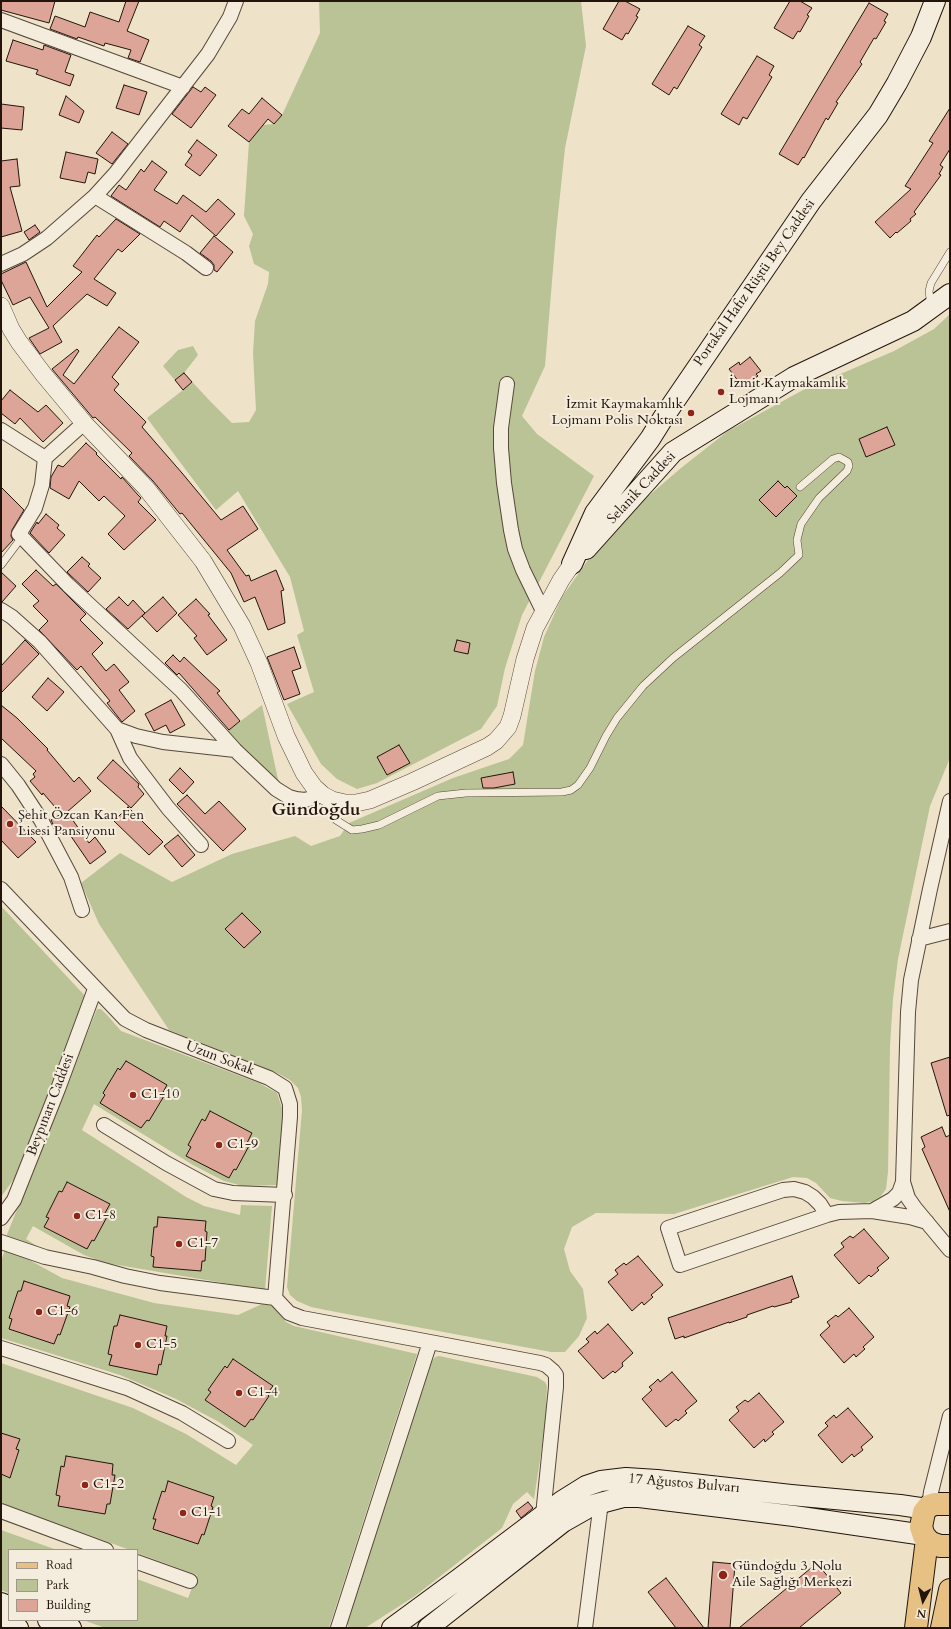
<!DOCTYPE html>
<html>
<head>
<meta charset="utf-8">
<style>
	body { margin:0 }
	#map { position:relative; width:951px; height:1629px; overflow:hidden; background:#eee2c9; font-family:Cardo,serif }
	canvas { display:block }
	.frame { position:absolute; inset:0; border:2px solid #23150c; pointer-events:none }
	.legend { position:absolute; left:8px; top:1549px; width:130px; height:72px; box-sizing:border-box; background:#f4ecdc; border:1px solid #a09689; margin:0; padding:5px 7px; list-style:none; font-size:12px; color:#23150c }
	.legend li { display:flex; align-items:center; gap:8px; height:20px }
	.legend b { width:20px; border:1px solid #a09689 }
	.north { position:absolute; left:903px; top:1581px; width:40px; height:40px; -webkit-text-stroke:3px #f4ecdc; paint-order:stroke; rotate:187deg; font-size:11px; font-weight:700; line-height:16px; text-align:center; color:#23150c }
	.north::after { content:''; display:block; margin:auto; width:14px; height:18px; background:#23150c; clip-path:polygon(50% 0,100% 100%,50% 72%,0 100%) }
</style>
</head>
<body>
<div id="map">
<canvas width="951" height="1629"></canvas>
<div class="frame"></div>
<ul class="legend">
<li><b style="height:5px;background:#e7c184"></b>Road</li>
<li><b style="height:11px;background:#bac395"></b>Park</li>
<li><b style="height:11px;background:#dda498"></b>Building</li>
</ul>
<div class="north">N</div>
</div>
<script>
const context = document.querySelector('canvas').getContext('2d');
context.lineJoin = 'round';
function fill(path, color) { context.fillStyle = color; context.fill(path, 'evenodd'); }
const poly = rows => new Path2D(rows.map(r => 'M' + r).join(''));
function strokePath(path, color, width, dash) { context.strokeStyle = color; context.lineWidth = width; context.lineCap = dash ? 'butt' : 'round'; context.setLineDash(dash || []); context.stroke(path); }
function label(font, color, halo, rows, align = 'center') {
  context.font = font + ' Cardo,serif'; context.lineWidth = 4; context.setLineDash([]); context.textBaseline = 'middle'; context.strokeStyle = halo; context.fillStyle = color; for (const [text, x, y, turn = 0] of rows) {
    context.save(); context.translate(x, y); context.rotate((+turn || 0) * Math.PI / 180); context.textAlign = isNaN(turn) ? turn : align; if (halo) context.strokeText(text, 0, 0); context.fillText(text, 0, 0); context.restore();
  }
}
const green = poly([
	[319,1,581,1,586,46,565,148,556,233,545,366,522,416,537,434,594,476,522,615,505,668,497,706,481,729,377,783,357,789,337,779,321,764,287,704,314,692,297,635,304,631,290,577,238,491,216,510,147,418,183,390,163,366,178,350,193,346,198,355,184,373,210,401,232,423,249,422,256,410,253,353,255,321,268,284,269,272,254,264,249,246,253,234,244,216,249,142,262,125,274,124,282,115,320,33],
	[950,314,950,758,930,806,898,959,893,999,890,1046,888,1172,886,1189,881,1196,873,1201,865,1203,842,1201,830,1198,816,1183,807,1178,793,1177,674,1214,596,1213,572,1227,564,1249,570,1271,583,1289,587,1318,579,1336,565,1352,551,1352,336,1312,311,1307,297,1301,290,1295,287,1287,302,1110,301,1097,298,1088,290,1080,279,1074,169,1030,99,924,81,883,120,853,172,882,232,854,295,836,311,846,340,836,349,823,453,778,509,759,523,745,535,671,544,637,562,597,595,550,624,517,681,468,728,431,803,390,894,351,934,329],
	[262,705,279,784,226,732],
	[1,906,88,999,34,1138,16,1176,1,1197],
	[97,1009,101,1009,108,1016,121,1031,259,1083,277,1093,284,1114,278,1185,243,1186,224,1181,193,1165,94,1104,82,1130,186,1197,204,1206,240,1215,241,1205,272,1206,265,1290,106,1263,84,1255,33,1226,26,1239,48,1253,6,1237],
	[6,1247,62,1278,154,1303,238,1315,262,1304,273,1306,286,1322,294,1326,417,1354,329,1628,105,1628,83,1620,137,1620,137,1579,188,1598,197,1575,137,1553,137,1550,130,1550,1,1503,1,1363,133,1408,186,1434,236,1465,253,1445,219,1422,176,1399,120,1375,1,1338,1,1261],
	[439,1356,537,1377,545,1382,547,1386,545,1427,534,1499,527,1492,513,1504,502,1528,415,1596,365,1628,349,1628,347,1623,432,1361,435,1357],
	[1,1530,57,1550,9,1550,9,1593,1,1590]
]);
const building = poly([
	[1,1,55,1,49,23,1,10,1,1],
	[126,1,139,1,127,31,149,40,140,62,128,58,131,50,105,43,104,46,78,37,77,39,50,29,55,16,85,27,90,12,119,22,126,1],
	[619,1,625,1,640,9,636,16,638,17,628,34,626,33,622,40,603,29,619,1],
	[790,1,800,1,812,8,807,15,809,16,800,32,798,31,793,39,774,28,790,1],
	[869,3,888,14,884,21,886,22,876,39,874,38,860,62,862,64,836,102,838,103,828,120,826,118,804,158,803,157,798,165,779,154,869,3],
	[688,26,705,36,699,45,702,47,677,89,674,87,669,95,652,84,688,26],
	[13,40,43,50,44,45,71,55,65,72,74,75,70,86,36,74,38,70,6,61,13,40],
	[757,56,774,66,769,75,772,77,747,119,743,117,739,125,721,114,757,56],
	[124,85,147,92,139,115,116,108,124,85],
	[193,87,201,92,205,87,216,95,191,128,172,114,193,87],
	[66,96,84,111,79,123,59,115,66,96],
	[262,98,282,115,274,124,268,119,249,142,228,126,242,109,249,114,262,98],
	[1,104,24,107,22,130,1,128,1,104],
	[950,108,950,149,940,165,943,167,939,174,941,175,914,212,916,214,910,219,911,221,897,233,896,232,890,238,875,222,911,189,905,186,933,143,929,141,950,108],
	[112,132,128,144,112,164,96,153,112,132],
	[197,140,217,155,200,176,185,165,192,155,188,152,197,140],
	[66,152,98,159,95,174,88,172,85,183,60,178,66,152],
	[17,159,20,186,10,187,22,231,1,237,1,161,17,159],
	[152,161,167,172,154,190,177,204,183,195,206,212,218,199,235,214,216,236,192,215,180,232,164,221,160,227,111,196,119,185,126,190,141,169,144,172,152,161],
	[116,219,140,234,122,252,118,249,94,279,116,293,107,306,87,294,53,326,62,342,40,354,29,338,49,328,30,297,13,305,1,280,1,274,26,262,47,307,82,272,73,266,97,235,99,237,116,219],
	[35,225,40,232,29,240,24,232,35,225],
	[214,236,233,252,217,272,214,270,214,265,211,261,200,253,214,236],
	[119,327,139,342,112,377,119,384,114,390,146,422,142,427,182,473,221,520,243,506,258,529,227,550,246,576,249,575,251,581,276,570,284,590,281,591,285,623,268,630,255,597,244,602,231,573,182,513,180,514,153,481,129,456,132,453,95,417,93,418,52,369,77,349,79,351,63,375,74,384,119,327],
	[750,357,761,371,756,374,758,376,742,386,729,369,739,362,740,365,750,357],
	[184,373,192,382,183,390,175,380,184,373],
	[10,390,38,412,46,405,63,423,43,442,20,418,15,424,1,413,1,401,10,390],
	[887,427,895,445,866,457,859,439,887,427],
	[86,443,97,453,96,454,121,479,122,477,138,495,141,498,138,502,156,520,124,550,108,534,125,516,104,496,99,501,79,481,69,499,50,488,51,477,58,465,63,467,86,443],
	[778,481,785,488,787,486,797,496,776,517,759,500,778,481],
	[1,487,24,510,12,530,11,536,13,540,1,553,1,487],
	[46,514,59,525,57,528,65,535,49,553,30,533,37,522,38,524,46,514],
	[82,557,90,564,88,566,101,578,88,592,67,572,82,557],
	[36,570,53,586,56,584,86,614,80,620,103,643,92,654,106,671,114,664,129,682,119,690,135,711,122,722,107,703,110,701,81,666,77,670,39,630,48,621,33,606,39,601,22,584,36,570],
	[1,572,16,586,2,602,1,602,1,572],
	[119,597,128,606,133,600,145,613,128,629,106,609,119,597],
	[163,597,177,613,157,632,142,616,163,597],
	[196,599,210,614,208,615,227,640,207,655,194,638,197,636,178,615,196,599],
	[25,640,39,654,1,693,1,666,25,640],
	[457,640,470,643,468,654,454,651,457,640],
	[294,647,301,668,292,671,300,694,284,700,267,657,294,647],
	[173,655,180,662,184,657,220,691,217,693,240,721,229,730,179,673,177,675,165,663,173,655],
	[48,678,64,692,47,711,32,697,48,678],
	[171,700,185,725,170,733,166,725,154,731,145,714,171,700],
	[1,705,17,718,48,749,47,750,74,782,79,777,91,791,67,812,89,843,95,837,106,852,90,864,66,829,58,835,51,820,61,814,43,793,42,795,30,781,35,777,33,774,36,771,1,738,1,705],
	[399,745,410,763,387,775,377,757,399,745],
	[113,760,139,784,138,787,144,794,131,808,97,778,113,760],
	[180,768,194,782,183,794,169,780,180,768],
	[513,772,515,784,494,788,483,788,481,778,513,772],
	[187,795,205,814,219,801,246,829,223,851,177,804,187,795],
	[1,806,36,842,18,858,1,840,1,806],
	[128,807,163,842,149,855,114,821,128,807],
	[178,835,195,855,182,867,164,846,178,835],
	[242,913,261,932,244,948,225,929,242,913],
	[950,1057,950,1115,947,1116,931,1063,950,1057],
	[126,1061,167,1085,162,1094,164,1096,149,1121,147,1120,141,1128,100,1103,105,1095,103,1093,118,1068,120,1070,126,1061],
	[210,1111,252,1133,247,1143,250,1144,236,1170,234,1169,229,1178,186,1156,191,1147,188,1145,202,1119,205,1121,210,1111],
	[942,1127,946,1137,950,1135,950,1212,922,1149,925,1147,921,1137,942,1127],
	[67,1182,110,1204,105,1213,108,1215,94,1241,92,1240,87,1249,44,1227,49,1218,46,1217,59,1191,62,1192,67,1182],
	[158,1217,206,1221,205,1231,207,1232,205,1261,202,1261,201,1271,153,1267,154,1257,151,1256,154,1227,157,1227,158,1217],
	[864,1229,889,1258,877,1268,879,1270,871,1277,869,1275,859,1284,834,1255,844,1247,841,1243,850,1236,853,1238,864,1229],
	[638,1256,663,1285,651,1295,653,1297,644,1305,642,1302,632,1311,608,1282,618,1274,615,1270,624,1263,626,1265,638,1256],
	[792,1276,799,1297,791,1300,792,1302,774,1307,773,1306,747,1315,747,1317,729,1323,729,1322,684,1338,684,1336,675,1339,668,1318,792,1276],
	[24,1281,70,1296,67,1306,70,1307,60,1335,58,1334,54,1344,9,1329,12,1319,9,1318,18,1291,21,1291,24,1281],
	[849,1308,874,1337,863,1347,865,1349,856,1357,854,1354,844,1363,820,1335,830,1326,827,1322,836,1315,838,1317,849,1308],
	[120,1315,167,1326,165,1336,167,1336,161,1365,159,1364,157,1375,109,1365,112,1355,108,1354,114,1326,117,1326,120,1315],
	[608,1324,633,1353,622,1363,623,1366,615,1373,613,1371,603,1379,578,1351,589,1342,586,1339,595,1331,597,1334,608,1324],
	[233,1359,273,1386,267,1394,269,1396,253,1420,251,1419,245,1427,205,1400,211,1392,208,1390,225,1366,227,1368,233,1359],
	[672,1372,697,1401,685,1411,687,1413,678,1421,676,1419,666,1427,642,1399,652,1390,649,1387,654,1383,658,1379,660,1382,672,1372],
	[759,1393,784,1422,772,1432,774,1434,765,1442,764,1439,754,1448,729,1420,739,1411,736,1407,745,1400,748,1402,759,1393],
	[848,1408,873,1437,861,1447,863,1450,854,1457,852,1454,842,1463,818,1435,828,1426,825,1423,834,1415,836,1418,848,1408],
	[1,1433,20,1439,16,1449,19,1450,10,1478,1,1474,1,1433],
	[66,1456,113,1464,112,1475,115,1475,110,1504,107,1504,105,1514,58,1506,60,1496,56,1495,61,1466,64,1467,66,1456],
	[168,1481,214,1497,211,1506,213,1507,204,1535,202,1534,198,1544,153,1529,156,1519,153,1519,162,1491,165,1492,168,1481],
	[528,1502,533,1508,521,1518,516,1511,528,1502],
	[713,1562,735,1564,730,1628,708,1628,713,1562],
	[817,1563,841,1593,799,1628,739,1628,817,1563],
	[666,1578,704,1628,676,1628,648,1592,666,1578]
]);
const service = poly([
	[931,306,929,291,931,283,950,252],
	[1,565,22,537],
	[332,800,333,816,336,820,352,830,362,829,379,825,438,796,466,793,562,792,571,790,578,785,590,768,606,736,617,718,643,686,673,658,780,573,799,555,797,540,801,524,819,498,847,471,849,466,848,462,839,457,833,459,800,487]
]);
const minor = poly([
	[1,20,183,87],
	[95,196,186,253,206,268],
	[1,264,23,254,47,238,95,196,115,174,208,54,230,17,236,1],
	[507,384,501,428,501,448,504,483,511,530,515,549,523,570,543,611],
	[84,423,45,458,42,485,35,508,19,534,68,585,181,690,235,750,276,789,289,797,296,799,305,800,323,795],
	[1,430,45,458],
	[1,610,12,617,40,642,117,729,130,758,168,808,201,845],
	[117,729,136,736,163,742,235,750],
	[1,764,18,785,41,820,71,877,82,910],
	[950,801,930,889,911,980,908,1012,903,1182,908,1198,915,1208,950,1250],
	[1,889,125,1019,146,1030,269,1078,285,1088,290,1104,290,1117,275,1298],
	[919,939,950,931],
	[104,1125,166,1163,214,1189,233,1193,285,1195],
	[872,1211,893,1199,899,1193,903,1182],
	[827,1215,820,1204,813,1197,805,1192,794,1189,783,1190,668,1228,680,1265,827,1215,839,1212,872,1211,910,1217,927,1222],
	[1,1218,14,1200,58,1089,95,989],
	[1,1242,45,1257,93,1267,125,1276,160,1283,275,1298,289,1313,302,1318,430,1342,338,1628],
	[430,1342,540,1363,546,1365,553,1371,556,1375,556,1387,543,1515],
	[1,1348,127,1388,182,1413,228,1441],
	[929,1506,931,1492,950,1416],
	[1,1511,106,1550],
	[137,1562,190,1581],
	[585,1628,601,1502]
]);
const tertiary = poly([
	[1,306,11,329,19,342,44,375,84,423,146,488,203,561,242,626,259,663,286,736,304,773,314,787,323,795,332,800,345,803,356,803,370,800,412,782,487,747,496,741,508,727,512,716,525,659,535,628,561,580,572,564]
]);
const secondary = poly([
	[586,549,673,452,794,377,913,321,950,294],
	[572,564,595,513,650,439,665,415,811,201,878,115,897,83,921,37,935,1],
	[1,1603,9,1606],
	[48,1620,71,1628],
	[1,1622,18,1628],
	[392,1628,460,1578,562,1501,586,1486,601,1481,626,1478,657,1480,791,1495,900,1505,927,1509],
	[428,1628,563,1522,593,1505,623,1497,639,1497,794,1516,924,1535]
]);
const primary = poly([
	[950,1504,935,1504,929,1506,924,1512,921,1527,924,1536,929,1542,940,1546,950,1546],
	[916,1628,927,1539],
	[942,1628,950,1590]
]);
const markers = [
	[721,392,4,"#8f2418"],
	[691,413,4,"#8f2418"],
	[10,824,4,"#8f2418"],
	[133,1095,4,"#8f2418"],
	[219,1145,4,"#8f2418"],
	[77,1216,4,"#8f2418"],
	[179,1244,4,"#8f2418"],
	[39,1312,4,"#8f2418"],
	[138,1345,4,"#8f2418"],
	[239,1393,4,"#8f2418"],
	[85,1485,4,"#8f2418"],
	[183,1513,4,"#8f2418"],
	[723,1575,5,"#8f2418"]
];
const streetNames = [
	["Portakal Hafız Rüştü Bey Caddesi",755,283,-55],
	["Selanik Caddesi",642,488,-47],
	["Uzun Sokak",220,1059,21],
	["Beypınarı Caddesi",51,1105,-69],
	["17 Ağustos Bulvarı",684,1484,5]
];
const poiNames = [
	["İzmit Kaymakamlık",729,384],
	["Lojmanı",729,400],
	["İzmit Kaymakamlık",683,405,"right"],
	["Lojmanı Polis Noktası",683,421,"right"],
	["Şehit Özcan Kan Fen",18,816],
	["Lisesi Pansiyonu",18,832],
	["C1-10",141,1095],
	["C1-9",227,1145],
	["C1-8",85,1216],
	["C1-7",187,1244],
	["C1-6",47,1312],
	["C1-5",146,1345],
	["C1-4",247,1393],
	["C1-2",93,1485],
	["C1-1",191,1513],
	["Gündoğdu 3 Nolu",732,1567],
	["Aile Sağlığı Merkezi",732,1583]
];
const districtNames = [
	["Gündoğdu",316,811]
];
fill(green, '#bac395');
fill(building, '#dda498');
strokePath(building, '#23150c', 1);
strokePath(service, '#56483b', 8);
strokePath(minor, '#56483b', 16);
strokePath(tertiary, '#56483b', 18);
strokePath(secondary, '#23150c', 22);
strokePath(primary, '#23150c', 24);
strokePath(service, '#f4ecdc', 7);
strokePath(minor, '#f4ecdc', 14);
strokePath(tertiary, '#f4ecdc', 17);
strokePath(secondary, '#f4ecdc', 20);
strokePath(primary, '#e7c184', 22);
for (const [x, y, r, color] of markers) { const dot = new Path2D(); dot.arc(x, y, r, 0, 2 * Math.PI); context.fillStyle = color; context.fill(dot); strokePath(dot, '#f4ecdc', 1.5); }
label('14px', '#23150c', '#f4ecdc', streetNames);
label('14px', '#23150c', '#f4ecdc', poiNames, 'left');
label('bold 18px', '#23150c', '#f4ecdc', districtNames);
</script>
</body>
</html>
